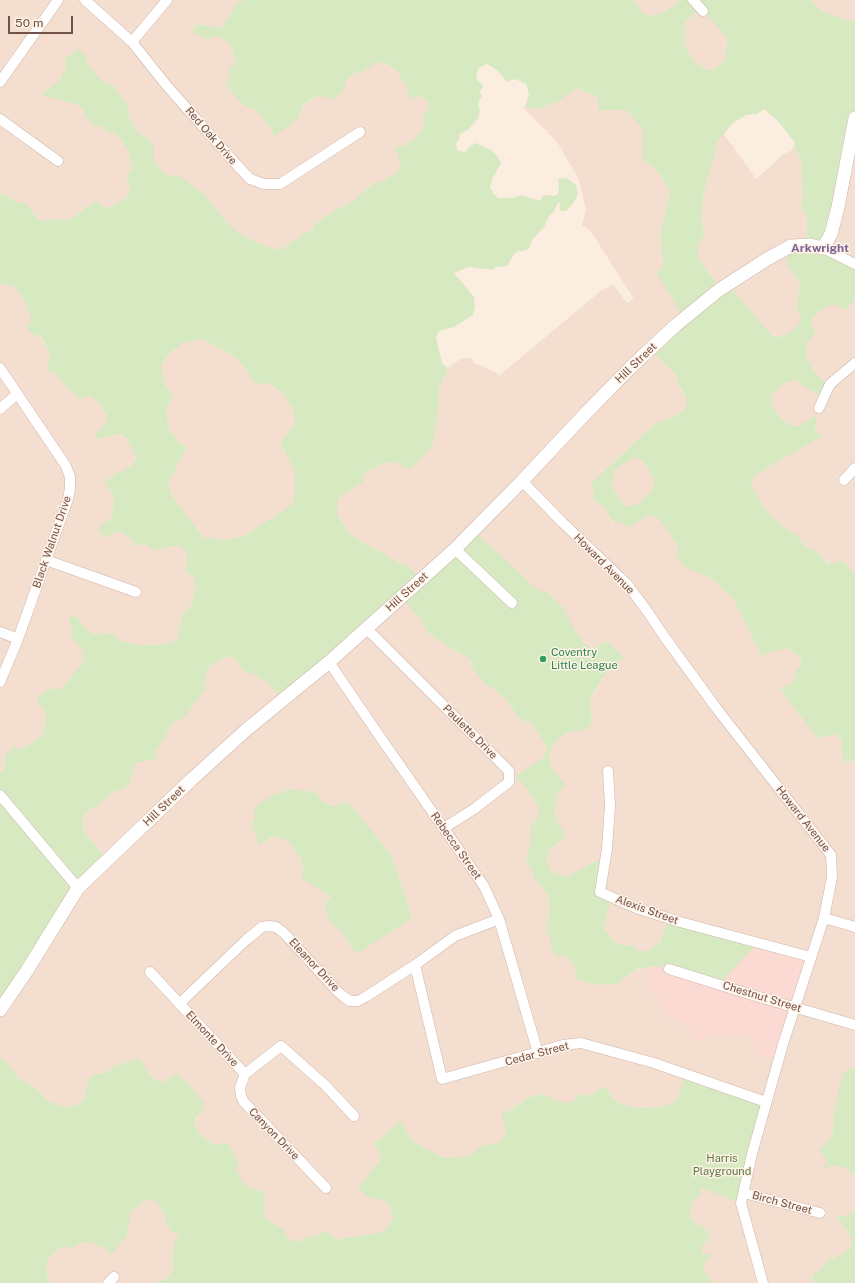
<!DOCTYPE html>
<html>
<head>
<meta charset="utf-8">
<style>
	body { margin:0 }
	#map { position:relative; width:855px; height:1283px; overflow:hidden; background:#fcede1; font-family:"Public Sans",sans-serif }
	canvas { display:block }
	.scale { position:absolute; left:8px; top:16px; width:65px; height:18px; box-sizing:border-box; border:2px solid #725148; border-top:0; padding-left:5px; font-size:12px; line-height:14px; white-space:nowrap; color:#725148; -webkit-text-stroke:3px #fff2e7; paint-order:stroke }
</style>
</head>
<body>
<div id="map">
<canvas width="855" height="1283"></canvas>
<div class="scale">50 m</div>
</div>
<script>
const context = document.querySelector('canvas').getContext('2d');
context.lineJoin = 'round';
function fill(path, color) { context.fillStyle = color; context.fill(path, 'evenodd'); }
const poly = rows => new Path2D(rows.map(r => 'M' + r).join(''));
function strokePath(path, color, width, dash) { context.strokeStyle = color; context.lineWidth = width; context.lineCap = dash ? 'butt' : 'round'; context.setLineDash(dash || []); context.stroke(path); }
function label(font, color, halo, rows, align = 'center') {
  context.font = font + ' "Public Sans",sans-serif'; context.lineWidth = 3; context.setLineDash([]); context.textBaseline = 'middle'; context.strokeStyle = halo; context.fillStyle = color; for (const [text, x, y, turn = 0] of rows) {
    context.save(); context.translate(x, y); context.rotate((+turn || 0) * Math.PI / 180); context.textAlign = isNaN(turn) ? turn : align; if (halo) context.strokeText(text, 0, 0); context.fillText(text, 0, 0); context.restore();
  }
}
const residential = poly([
	[0,0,244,0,240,3,238,3,221,28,197,24,207,39,218,36,229,43,236,60,228,72,229,80,226,86,242,104,246,107,250,107,260,114,275,136,298,119,303,106,318,96,343,92,347,80,356,72,360,72,376,63,384,63,397,71,407,88,418,96,424,98,429,104,427,110,423,116,424,126,416,139,403,146,401,165,397,172,381,182,374,183,360,194,357,198,341,208,336,209,314,225,313,229,309,232,306,232,293,242,278,250,253,241,237,231,226,222,205,195,162,172,153,157,146,137,137,132,129,117,127,104,113,85,106,83,95,75,86,60,66,67,60,80,42,94,44,96,76,104,81,107,92,126,100,125,108,132,114,132,119,136,130,155,132,169,127,178,130,185,130,192,126,198,111,207,104,207,96,201,70,219,63,220,51,219,40,221,36,218,25,202,18,203,11,199,9,197,0,193],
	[634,0,680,0,675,5,662,13,649,16,643,13],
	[811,0,855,0,855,20,845,20,822,11,815,5],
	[701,9,727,38,725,61,713,69,707,70,696,65,685,47,684,28,686,21],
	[577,88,598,97,599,104,598,113,603,110,626,110,643,129,643,159,655,168,670,191,660,235,663,264,684,318,652,350,676,375,677,383,687,399,687,407,683,411,662,422,656,423,591,483,594,492,593,500,604,507,612,522,618,522,629,527,649,515,654,516,659,519,678,546,677,554,676,557,687,568,713,579,734,600,762,657,770,652,788,648,800,657,801,664,793,682,781,690,793,707,818,738,834,734,841,739,843,761,846,763,855,760,855,1068,849,1068,834,1115,829,1166,844,1167,852,1173,855,1177,855,1211,847,1216,836,1217,851,1237,851,1246,846,1251,833,1259,827,1261,824,1266,813,1275,812,1278,814,1283,712,1283,705,1271,704,1266,711,1253,702,1255,701,1248,709,1238,701,1225,692,1221,690,1213,693,1200,702,1191,696,1179,684,1075,678,1099,663,1107,633,1108,617,1102,613,1099,605,1086,590,1095,581,1094,571,1103,554,1101,547,1096,541,1094,534,1095,505,1112,503,1112,506,1136,498,1143,485,1145,478,1148,468,1156,444,1158,414,1142,410,1138,400,1121,381,1138,374,1143,380,1155,380,1162,370,1172,365,1181,358,1186,364,1195,388,1203,393,1218,385,1230,374,1234,337,1239,325,1231,316,1236,309,1237,298,1242,288,1238,283,1229,264,1217,265,1192,256,1190,245,1185,236,1170,216,1145,201,1136,195,1125,198,1116,190,1084,183,1080,177,1073,163,1082,158,1081,151,1077,141,1059,137,1059,118,1065,106,1072,90,1076,83,1101,69,1108,57,1106,57,1103,50,1103,39,1091,17,1077,6,1061,0,1058,0,1011,78,890,107,860,84,831,83,821,85,814,116,791,124,789,129,784,136,763,156,751,161,741,165,738,170,726,186,716,204,689,204,681,209,667,222,658,229,657,234,658,246,673,253,672,269,683,282,699,402,598,414,613,418,615,428,633,447,645,448,647,471,659,472,668,486,685,491,687,505,698,519,718,534,726,547,748,546,753,543,758,514,777,519,779,532,796,539,807,539,815,531,825,531,842,526,858,536,880,548,894,549,913,546,931,551,940,551,949,570,959,576,969,618,983,640,968,648,968,653,966,655,966,645,982,673,1019,688,1025,695,1040,723,1034,730,1039,741,1034,752,1040,778,1060,667,919,660,942,649,951,639,951,632,945,625,946,616,943,605,930,604,924,610,902,595,895,595,891,602,869,595,861,567,877,551,871,547,859,550,849,565,839,562,831,557,823,555,813,557,793,561,780,551,767,550,752,554,743,568,732,592,721,590,700,608,669,626,656,621,655,607,641,597,647,590,648,585,645,576,632,541,593,421,580,408,566,397,562,385,554,352,536,337,515,337,502,341,496,360,484,366,472,385,463,395,462,403,467,438,410,439,387,447,371,447,368,462,358,472,358,474,364,480,365,500,375,602,290,613,284,627,303,634,299,590,230,582,225,586,209,579,180,559,145,547,132,548,131,543,128,523,107,540,109,562,99],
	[289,789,315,792,323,803,335,806,346,802,352,806,392,856,398,873,412,918,353,950,341,929,332,925,324,904,331,897,322,891,304,872,301,859,288,841,277,836,272,837,260,845,251,824,255,818,255,811,270,797],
	[855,122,855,264,825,249],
	[723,134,734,147,736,152,741,157,743,161,756,179,770,167,782,155,791,151,794,146,801,159,803,198,801,207,807,217,806,245,789,267,800,284,796,310,800,314,801,320,796,328,782,337,775,336,765,328,761,323,720,289,699,259,697,247,705,234,701,221,703,197,718,141],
	[0,282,2,284,9,284,16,288,26,304,31,319,32,334,40,337,49,352,50,356,48,371,56,374,71,392,76,394,81,399,90,396,98,400,107,415,108,420,104,426,94,434,98,439,121,434,127,439,135,453,136,458,132,465,104,481,113,495,114,502,111,518,99,529,104,538,119,531,126,535,137,546,144,544,154,550,179,545,187,553,186,573,194,577,196,586,190,608,183,612,180,623,178,639,167,644,142,645,123,642,112,634,105,633,96,635,85,628,75,614,68,620,72,627,72,636,84,651,84,660,62,689,48,689,38,702,45,713,46,718,43,733,38,739,23,748,18,749,13,746,5,756,4,769,0,772],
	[855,299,855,574,842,560,832,564,827,562,818,552,805,546,796,534,789,531,767,512,751,485,755,475,821,437,815,430,817,415,799,427,791,426,779,416,771,403,772,394,785,383,796,380,804,387,828,385,815,372,807,359,806,344,812,326,812,319,817,313,830,305,837,305,853,302],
	[201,339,237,358,255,383,263,384,268,383,283,393,292,408,295,423,287,435,280,441,295,473,295,493,291,505,244,536,223,540,203,537,174,498,168,483,186,447,179,443,169,429,166,409,173,398,164,382,161,366,169,354,185,342],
	[636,457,644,462,655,481,651,492,640,502,633,506,626,506,622,503,611,484,617,468],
	[145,1200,156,1201,164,1214,168,1224,179,1235,175,1242,172,1256,173,1270,167,1278,154,1283,51,1283,48,1279,46,1269,48,1259,61,1247,66,1246,71,1248,80,1243,89,1242,103,1247,110,1254,130,1223,130,1212]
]);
const commercial = poly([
	[756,944,811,957,778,1060,757,1053,752,1045,752,1040,741,1034,730,1039,723,1034,695,1040,687,1025,673,1019,668,1020,666,1011,645,982,655,966,723,979]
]);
const green = poly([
	[244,0,634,0,643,13,650,16,662,13,675,5,680,0,811,0,815,5,822,11,845,20,855,20,855,122,825,246,855,264,855,299,853,302,844,310,837,305,830,305,817,313,812,319,812,326,815,334,806,344,807,359,815,372,828,385,824,397,804,387,796,380,785,383,772,394,771,403,779,416,791,426,799,426,817,415,815,430,821,437,755,475,751,485,767,512,789,531,796,534,805,546,818,552,827,563,832,564,842,560,855,574,855,760,846,763,843,761,841,739,834,734,818,738,793,707,781,689,793,682,796,676,795,669,799,668,801,664,800,657,788,648,770,652,762,657,734,600,713,579,687,568,675,557,677,554,678,546,659,519,654,516,649,515,629,527,618,522,613,522,604,507,593,500,594,492,591,483,656,423,662,422,683,411,687,406,687,399,677,382,676,375,652,350,684,318,657,274,663,264,660,235,670,191,655,168,643,160,643,129,626,110,603,110,598,113,599,104,597,97,577,88,562,99,540,109,525,107,529,95,526,84,515,79,507,82,498,71,487,64,479,68,476,75,478,81,483,85,480,93,482,96,478,103,480,111,478,118,469,129,460,134,459,140,456,143,457,150,465,152,469,147,476,143,491,150,497,156,501,163,492,180,490,187,494,194,498,198,513,198,522,195,540,201,543,196,548,195,554,196,558,194,559,189,558,179,567,178,576,185,578,194,573,204,566,211,560,211,559,207,561,203,558,203,554,212,549,216,544,227,532,240,529,249,523,251,518,251,514,254,507,266,495,267,494,270,469,267,454,273,474,297,475,307,473,315,454,327,439,331,436,338,442,363,447,368,447,371,439,387,438,410,434,441,429,450,410,469,403,467,395,462,385,463,366,472,363,478,363,483,360,484,341,496,337,502,337,515,352,536,385,554,397,562,408,566,421,580,475,532,541,593,542,591,545,591,562,606,576,632,584,643,591,648,597,647,607,641,621,655,626,656,608,669,606,673,606,674,603,677,590,699,592,721,587,730,568,732,554,743,550,752,551,767,561,780,566,784,557,793,555,813,557,823,563,831,565,839,550,849,547,859,551,871,567,877,595,861,603,862,595,891,595,895,610,902,604,924,605,930,616,943,625,946,632,945,639,951,649,951,660,942,668,919,757,944,724,979,722,985,666,968,653,966,648,968,639,968,618,983,612,985,592,984,574,978,576,969,570,959,563,955,556,956,551,949,551,940,546,931,549,913,548,894,536,880,526,858,531,842,531,825,539,815,539,807,532,796,519,779,514,777,543,758,546,753,547,748,534,726,519,718,505,698,491,687,486,685,472,668,471,659,448,647,447,645,428,633,418,615,414,613,402,598,282,700,268,683,253,673,246,673,234,658,229,657,223,658,209,667,204,681,205,689,186,716,170,726,165,738,162,741,156,751,156,759,136,763,129,784,124,789,116,791,85,814,83,821,84,831,107,860,83,884,0,1011,0,772,4,769,5,756,13,746,18,749,23,748,38,739,43,733,46,718,45,713,38,702,38,696,48,689,62,689,84,660,83,651,71,636,72,627,68,620,75,614,85,628,96,635,105,633,112,634,123,642,142,645,167,644,178,639,180,623,183,612,190,608,196,586,194,577,186,573,187,553,179,545,154,550,144,544,137,546,126,535,119,531,104,538,98,529,111,518,114,502,113,495,104,481,132,465,136,458,135,453,127,439,121,434,98,439,94,434,104,426,107,420,107,415,98,401,90,396,81,399,76,394,71,392,56,374,48,371,46,369,50,356,49,352,41,337,32,334,27,328,31,319,26,304,16,288,9,284,2,285,0,282,0,193,9,197,11,199,18,203,25,202,36,217,40,221,51,219,63,220,70,219,96,201,104,207,111,207,126,198,130,192,130,185,126,178,132,169,130,155,119,136,114,132,108,132,100,125,92,126,81,107,76,104,44,96,42,94,60,80,66,67,65,59,79,49,86,56,86,60,96,75,106,83,113,85,127,104,129,117,137,132,146,137,154,146,153,157,162,172,170,176,178,175,205,195,226,222,237,231,253,241,278,250,293,242,306,232,309,232,313,229,314,225,336,209,341,208,357,198,360,194,374,183,381,182,397,172,401,165,395,147,403,146,416,139,424,126,423,116,427,110,429,104,424,98,418,96,413,99,408,94,407,88,397,71,384,63,376,63,360,73,356,72,347,80,343,92,334,99,318,96,303,105,298,119,275,136,260,114,250,107,246,107,242,104,226,86,229,80,228,72,236,60,229,43,218,36,207,39,193,32,197,24,221,28,238,2,240,3],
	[701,9,727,38,725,61,713,69,707,70,696,64,685,47,684,28,686,21],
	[764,109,779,122,795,143,794,146,801,159,803,198,801,207,807,217,806,245,786,251,789,267,800,284,796,310,800,314,801,320,796,328,782,337,774,336,765,328,728,284,720,289,699,259,697,247,705,234,701,221,703,197,718,141,733,123,746,115,757,114],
	[201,339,237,358,255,383,263,384,268,383,283,393,292,408,295,423,287,435,280,441,295,473,295,493,291,505,244,536,223,540,203,537,174,498,168,484,187,447,179,443,169,429,166,409,173,398,164,382,161,366,169,354,185,342],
	[636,457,644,462,655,481,651,492,640,502,633,506,626,506,622,503,611,484,617,468],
	[289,789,315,792,323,803,335,806,346,802,352,806,392,856,398,873,412,918,358,953,353,950,341,930,332,925,327,916,327,912,324,904,331,897,322,891,301,878,304,872,301,859,288,841,276,836,272,837,259,845,251,824,255,818,254,807,270,797],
	[0,1058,6,1061,17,1077,39,1091,50,1103,57,1103,57,1106,69,1108,83,1101,90,1076,106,1072,118,1065,137,1059,141,1059,151,1077,158,1081,163,1082,177,1073,183,1080,190,1084,204,1103,203,1110,196,1118,195,1125,201,1136,216,1145,228,1143,238,1162,236,1170,245,1185,256,1190,265,1192,264,1217,283,1229,288,1238,298,1242,309,1237,316,1236,325,1231,337,1239,374,1234,385,1230,393,1218,388,1203,364,1195,358,1186,365,1181,370,1172,380,1162,380,1155,374,1143,381,1138,400,1120,410,1138,414,1142,444,1158,468,1156,478,1148,485,1145,498,1143,506,1136,502,1111,506,1112,534,1095,541,1094,547,1096,551,1096,554,1101,571,1103,581,1094,590,1095,605,1086,613,1099,617,1102,633,1108,663,1107,678,1099,684,1075,766,1102,741,1203,700,1187,702,1192,693,1201,690,1213,692,1221,701,1225,709,1233,709,1238,701,1248,703,1255,711,1253,713,1254,708,1259,704,1266,705,1271,712,1283,154,1283,167,1278,173,1270,172,1256,175,1241,179,1235,171,1231,167,1224,164,1214,156,1201,145,1200,130,1212,130,1223,126,1237,110,1255,103,1247,89,1242,80,1243,71,1249,66,1246,61,1247,48,1259,46,1269,48,1279,51,1283,0,1283],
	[849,1068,855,1068,855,1177,852,1173,844,1167,829,1166,825,1168,823,1166,828,1164,820,1150,832,1137,834,1115,840,1086,844,1073],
	[855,1211,855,1283,814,1283,812,1278,813,1275,824,1266,827,1261,833,1259,846,1251,851,1246,851,1237,836,1216,847,1216]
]);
const minor = poly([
	[85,0,132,42,167,86,237,165,250,179,264,184,280,184,360,132],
	[693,0,703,11],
	[132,42,167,0],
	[0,82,58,0],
	[0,119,58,161],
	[823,248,855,264],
	[0,368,66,466,70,477,70,488,68,499,18,639,0,682],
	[819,408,830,384,855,363],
	[0,409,17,394],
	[844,480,855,468],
	[522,481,562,522,626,583,645,608,666,639,717,709,831,855,832,877,824,918,783,1044,752,1154,741,1203,763,1283],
	[455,549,512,603],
	[46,560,136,592],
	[366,628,509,771,509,782,474,809,444,828],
	[0,632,18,639],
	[329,662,378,734,484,886,499,919,538,1053],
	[608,771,610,805,607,849,600,892,636,908,680,922,811,957],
	[0,795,78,888],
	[824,918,855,927],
	[415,965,442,1079,563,1045,581,1043,654,1063,766,1102],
	[669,969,749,994,855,1025],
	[150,972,245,1074],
	[179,1004,246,940,262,927,269,926,276,927,284,933,337,991,344,997,350,1001,358,1001,367,996,415,965,455,936,499,919],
	[326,1188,244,1102,241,1096,240,1088,245,1074,281,1046,326,1086,354,1116],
	[744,1193,820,1213],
	[108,1283,114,1277]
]);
const tertiary = poly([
	[0,1010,26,972,78,888,191,780,246,730,329,662,455,549,522,481,585,414,632,366,676,325,719,290,767,259,791,246,810,245,823,248,831,234,838,207,855,118]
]);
const markers = [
	[543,659,4,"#2e9e5b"]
];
const streetNames = [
	["Red Oak Drive",211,136,49],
	["Hill Street",636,363,-44],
	["Black Walnut Drive",52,542,-71],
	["Howard Avenue",604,564,45],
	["Hill Street",407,592,-42],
	["Paulette Drive",470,732,45],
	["Hill Street",164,806,-44],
	["Howard Avenue",803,819,52],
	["Rebecca Street",456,846,55],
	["Alexis Street",647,910,20],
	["Eleanor Drive",314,965,47],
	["Chestnut Street",762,997,17],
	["Elmonte Drive",212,1039,47],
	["Cedar Street",537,1054,-15],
	["Canyon Drive",274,1134,46],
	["Birch Street",782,1203,15]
];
const leisureNames = [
	["Coventry",551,653],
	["Little League",551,666]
];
const parkNames = [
	["Harris",722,1159],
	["Playground",722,1172]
];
const neighbourhoodNames = [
	["Arkwright",820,248]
];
fill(residential, '#f3decf');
fill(commercial, '#fcdad4');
fill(green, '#d7e9c0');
strokePath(minor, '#cfb5ab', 11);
strokePath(tertiary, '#cfb5ab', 14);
strokePath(minor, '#fff', 10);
strokePath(tertiary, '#fff', 13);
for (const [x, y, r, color] of markers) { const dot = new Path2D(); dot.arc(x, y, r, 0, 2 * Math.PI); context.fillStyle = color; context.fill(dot); strokePath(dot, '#fff2e7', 1.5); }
label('11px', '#725148', '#fff2e7', streetNames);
label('11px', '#27864d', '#fff2e7', leisureNames, 'left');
label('11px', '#5a7841', '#fff2e7', parkNames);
label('bold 12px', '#7d6496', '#fff2e7', neighbourhoodNames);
</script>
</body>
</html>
